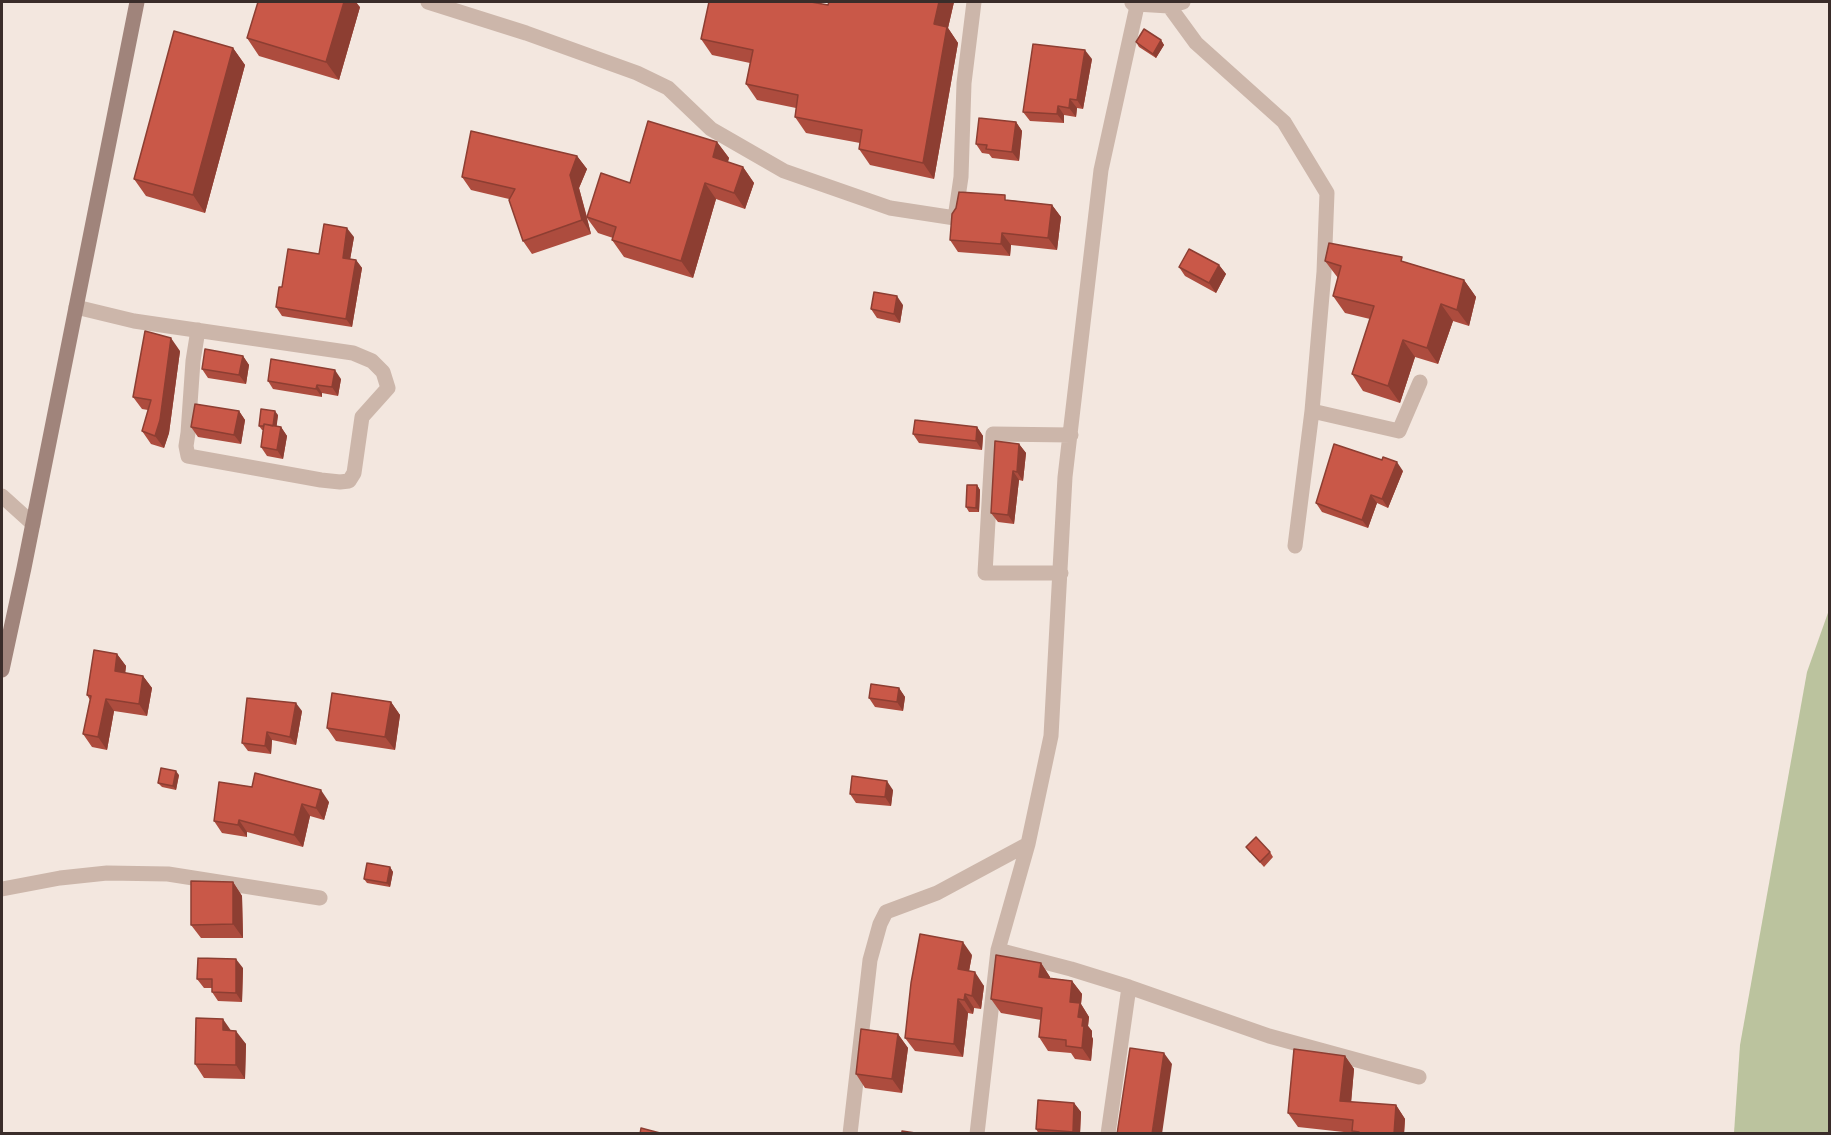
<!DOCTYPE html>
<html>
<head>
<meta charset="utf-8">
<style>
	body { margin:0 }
	#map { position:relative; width:1831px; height:1135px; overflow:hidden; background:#f3e7df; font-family:"Public Sans",sans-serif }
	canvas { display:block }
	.frame { position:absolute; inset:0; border:3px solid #3a2d2a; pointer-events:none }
</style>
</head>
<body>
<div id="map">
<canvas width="1831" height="1135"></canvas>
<div class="frame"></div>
</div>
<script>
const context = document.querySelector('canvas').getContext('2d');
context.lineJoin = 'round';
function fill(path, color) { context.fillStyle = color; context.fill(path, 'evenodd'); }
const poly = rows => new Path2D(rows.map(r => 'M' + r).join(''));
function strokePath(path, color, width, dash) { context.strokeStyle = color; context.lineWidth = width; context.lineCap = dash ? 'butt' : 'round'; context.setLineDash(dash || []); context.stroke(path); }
const green = poly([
	[1829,610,1829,1133,1734,1133,1740,1045,1807,672]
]);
const street = poly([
	[428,2,526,33,637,73,668,88,711,129,784,171,890,208,955,218,961,177,964,83,974,2],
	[1171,2,1169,6,1196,43,1284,122,1327,193,1324,272,1312,411,1399,431,1420,382],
	[1132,3,1137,6,1136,4,1169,6,1183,2],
	[76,307,134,321,353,353,372,361,383,372,388,388,362,417,354,473,349,481,340,482,321,480,188,456,186,446,188,433,193,361,198,330],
	[2,496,33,524],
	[1295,546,1312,411],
	[1061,573,985,573,993,434,1071,435],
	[2,889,60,878,107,873,168,874,320,898],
	[998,950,1071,969,1129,987,1269,1036,1419,1077],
	[850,1134,870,960,880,924,886,912,937,893,1028,844],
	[977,1134,998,950,1028,844,1051,736,1065,477,1101,170,1137,6],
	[1108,1134,1129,987]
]);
const secondary = poly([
	[2,670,24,568,137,2]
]);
const wall = poly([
	[829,2,954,2,948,28,958,43,934,179,870,165,859,149,860,143,806,133,795,117,796,108,757,100,746,84,750,63,712,55,701,39,828,5],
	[360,7,339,80,259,56,247,38],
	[1161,40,1164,45,1156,58,1139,47,1136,42],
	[233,48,245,65,205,213,146,196,134,179],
	[1092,59,1083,109,1077,108,1076,117,1064,115,1064,123,1030,121,1023,112],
	[1016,122,1022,131,1019,161,992,158,989,154,982,153,976,144],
	[717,142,729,158,728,162,743,167,754,183,745,209,716,199,693,278,624,257,612,240,613,238,598,233,587,218,591,234,532,254,523,241,509,199,471,190,462,177,577,156,587,169,579,188,587,217,630,183],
	[1009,200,1052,205,1061,217,1057,250,1011,245,1010,256,958,252,950,240],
	[354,237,350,259,356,260,362,268,352,327,282,316,276,307,282,287],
	[1325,261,1405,262,1464,280,1476,297,1469,326,1453,321,1438,364,1415,357,1400,403,1363,391,1352,374,1370,319,1345,313,1333,296,1338,278],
	[1219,265,1226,274,1216,293,1185,276,1179,267],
	[903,305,900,323,877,318,871,309],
	[180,351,169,433,164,448,151,444,142,431,148,410,142,409,133,397],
	[243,356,249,365,246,384,208,378,202,369],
	[341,379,338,396,322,393,322,397,273,389,268,381],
	[239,411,245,420,241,444,198,437,191,427],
	[278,415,276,427,281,427,287,436,283,459,267,456,261,447,263,430,262,430,259,426],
	[977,427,983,436,982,450,919,443,913,434],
	[1019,444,1026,453,1023,481,1019,480,1014,524,998,522,991,513],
	[1403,471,1388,508,1377,503,1368,528,1322,512,1316,503],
	[977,485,980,490,979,512,969,512,966,507],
	[117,654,126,666,125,673,143,676,152,688,147,716,114,711,107,750,92,747,83,734,90,700,87,695],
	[899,688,905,697,903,711,875,707,869,698],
	[391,702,400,715,395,750,336,741,327,728],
	[302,711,296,745,272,740,271,754,248,751,242,743],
	[179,775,176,790,162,787,158,783],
	[219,782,329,802,324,820,310,816,303,847,247,832,247,837,222,833,214,821],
	[893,790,891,806,856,803,850,794],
	[1246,847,1270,852,1273,857,1264,867],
	[390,867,393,872,390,887,367,883,364,879],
	[233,882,242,896,243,938,201,938,191,925],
	[972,955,969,971,984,986,981,1009,974,1008,973,1014,968,1013,963,1057,915,1051,905,1038],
	[1041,963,1050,977,1050,978,1072,981,1082,994,1081,1004,1089,1017,1088,1026,1092,1031,1092,1037,1093,1039,1091,1061,1075,1059,1071,1053,1048,1051,1039,1037,1041,1020,1001,1013,991,999],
	[243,968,242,1002,218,1001,212,992,212,988,204,988,197,979],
	[231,1031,246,1044,245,1079,204,1078,195,1064],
	[898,1034,908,1048,902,1093,865,1088,856,1074],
	[1345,1056,1354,1069,1351,1102,1396,1105,1405,1119,1404,1134,1354,1134,1353,1133,1298,1127,1288,1113],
	[1074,1103,1081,1112,1080,1134,1039,1134,1036,1129]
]);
const shadedWall = poly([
	[344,2,356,2,360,7,339,80,326,62],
	[939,2,954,2,948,28,958,43,934,179,923,163,934,24],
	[1161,40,1164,45,1156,58,1153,54],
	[233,48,245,65,205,213,193,195],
	[1085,50,1092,59,1083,109,1077,100],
	[1070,99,1077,108,1076,117,1069,108],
	[1058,106,1064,115,1064,123,1057,114],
	[1016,122,1022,131,1019,161,1012,152],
	[717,142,729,158,724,173,713,157],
	[577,156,587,169,579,188,591,234,582,220,570,175],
	[743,167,754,183,745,209,734,193],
	[705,183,716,199,693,278,681,261],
	[1052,205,1061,217,1057,250,1048,238],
	[347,228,354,237,349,266,343,258],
	[1002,233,1011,245,1010,256,1001,244],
	[356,260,362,268,352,327,346,319],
	[1219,265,1226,274,1216,293,1209,283],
	[1464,280,1476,297,1469,326,1457,310],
	[897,296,903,305,900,323,894,314],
	[1441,304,1453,321,1438,364,1427,348],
	[171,338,180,351,169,433,164,448,155,436],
	[1403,340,1415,357,1400,403,1388,386],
	[243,356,249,365,246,384,239,375],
	[335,370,341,379,338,396,332,387],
	[317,385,322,393,322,397,316,389],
	[239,411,245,420,241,444,234,435],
	[275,411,278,415,276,432,272,428],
	[281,427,287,436,283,459,277,450],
	[977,427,983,436,982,450,976,441],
	[1019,444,1026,453,1023,481,1017,472],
	[1397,462,1403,471,1388,508,1382,499],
	[1013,471,1019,480,1014,524,1008,515],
	[977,485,980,490,979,512,976,508],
	[1371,495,1377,503,1368,528,1362,520],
	[117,654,126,666,124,684,115,671],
	[143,676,152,688,147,716,139,704],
	[899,688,905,697,903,711,897,702],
	[106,699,114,711,107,750,98,737],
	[391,702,400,715,395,750,385,737],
	[296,703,302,711,296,745,290,737],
	[267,732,272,740,271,754,265,746],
	[176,771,179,775,176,790,173,786],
	[887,781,893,790,891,806,885,797],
	[321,790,329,802,324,820,316,808],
	[302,804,310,816,303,847,294,835],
	[239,820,247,832,247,837,238,825],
	[390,867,393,872,390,887,387,883],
	[233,882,242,896,243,938,233,924],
	[963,942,972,955,967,982,958,969],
	[236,959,243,968,242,1002,236,993],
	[1041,963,1050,977,1048,990,1039,977],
	[975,972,984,986,981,1009,972,996],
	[1072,981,1082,994,1081,1004,1089,1017,1088,1026,1092,1031,1092,1037,1093,1039,1091,1061,1082,1048,1070,1002],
	[965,994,974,1008,973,1014,964,1000],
	[958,999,968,1013,963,1057,954,1044],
	[223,1019,232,1032,223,1030],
	[236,1031,246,1044,245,1079,236,1065],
	[898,1034,908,1048,902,1093,892,1079],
	[1164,1053,1172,1064,1162,1134,1152,1134],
	[1345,1056,1354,1069,1350,1115,1340,1101],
	[1074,1103,1081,1112,1080,1134,1074,1134,1073,1132],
	[1396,1105,1405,1119,1404,1134,1394,1134]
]);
const building = poly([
	[258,2,344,2,326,62,247,38,258,2],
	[709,2,811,2,828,5,829,2,939,2,934,24,947,27,923,163,859,149,862,130,795,117,798,95,746,84,753,50,701,39,709,2],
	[1144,29,1161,40,1153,54,1136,42,1144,29],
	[174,31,233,48,193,195,134,179,174,31],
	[1033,44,1085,50,1077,100,1070,99,1069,108,1058,106,1057,114,1023,112,1033,44],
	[979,118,1016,122,1012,152,986,149,987,145,976,144,979,118],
	[648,121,717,142,713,157,743,167,734,193,705,183,681,261,612,240,616,227,587,217,601,173,630,183,648,121],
	[471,131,577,156,570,175,582,220,523,241,509,200,515,189,462,177,471,131],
	[959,192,1005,195,1005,200,1052,205,1048,238,1002,233,1001,244,950,240,952,214,956,208,959,192],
	[324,224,347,228,343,258,356,260,346,319,276,307,279,287,282,287,288,249,319,254,324,224],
	[1329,243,1402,257,1401,261,1464,280,1457,310,1441,304,1427,348,1403,340,1388,386,1352,374,1374,306,1333,296,1341,266,1325,261,1329,243],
	[1189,249,1219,265,1209,283,1179,267,1189,249],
	[874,292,897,296,894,314,871,309,874,292],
	[145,331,171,338,160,420,155,436,142,431,151,400,133,397,145,331],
	[205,349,243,356,239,375,202,369,205,349],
	[271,359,335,370,332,387,317,385,316,389,268,381,271,359],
	[195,404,239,411,234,435,191,427,195,404],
	[261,409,275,411,273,426,264,424,264,426,259,426,261,409],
	[915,420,977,427,976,441,913,434,915,420],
	[264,424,281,427,277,450,261,447,264,424],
	[995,441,1019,444,1017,472,1013,471,1008,515,991,513,995,441],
	[1334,444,1382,460,1383,457,1397,462,1382,499,1371,495,1362,520,1316,503,1334,444],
	[967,485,977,485,976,508,966,507,967,485],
	[94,650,117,654,115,671,143,676,139,704,106,699,98,737,83,734,91,696,87,695,94,650],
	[871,684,899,688,897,702,869,698,871,684],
	[332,693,391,702,385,737,327,728,332,693],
	[247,698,296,703,290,737,267,732,265,746,242,743,247,698],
	[161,768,176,771,173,786,158,783,161,768],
	[255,773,321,790,316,808,302,804,294,835,239,820,238,825,214,821,219,782,252,787,255,773],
	[852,776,887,781,885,797,850,794,852,776],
	[1256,837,1270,852,1260,862,1246,847,1256,837],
	[367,863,390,867,387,883,364,879,367,863],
	[191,881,233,882,233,924,191,925,191,881],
	[920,934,963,942,958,969,975,972,972,996,965,994,964,1000,958,999,954,1044,905,1038,911,983,920,934],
	[996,955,1041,963,1039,977,1072,981,1070,1002,1080,1003,1078,1017,1083,1018,1082,1026,1084,1026,1082,1048,1066,1046,1066,1040,1039,1037,1042,1008,991,999,996,955],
	[198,958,236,959,236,993,212,992,212,979,197,979,198,958],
	[196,1018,223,1019,223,1030,236,1031,236,1065,195,1064,196,1018],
	[861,1029,898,1034,892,1079,856,1074,861,1029],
	[1130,1048,1164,1053,1152,1134,1117,1134,1130,1048],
	[1294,1049,1345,1056,1340,1101,1396,1105,1394,1134,1359,1134,1359,1132,1352,1131,1353,1120,1288,1113,1294,1049],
	[1038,1100,1074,1103,1073,1132,1036,1129,1038,1100],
	[641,1128,660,1133,660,1134,640,1134,641,1128],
	[902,1131,922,1134,902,1134,902,1131]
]);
fill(green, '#bbc39e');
strokePath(street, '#ccb6aa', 15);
strokePath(secondary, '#a0847b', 15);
fill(wall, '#ad4c3e');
fill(shadedWall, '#8d3e32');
fill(building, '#c95848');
strokePath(building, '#8d3e32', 1.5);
</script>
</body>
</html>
